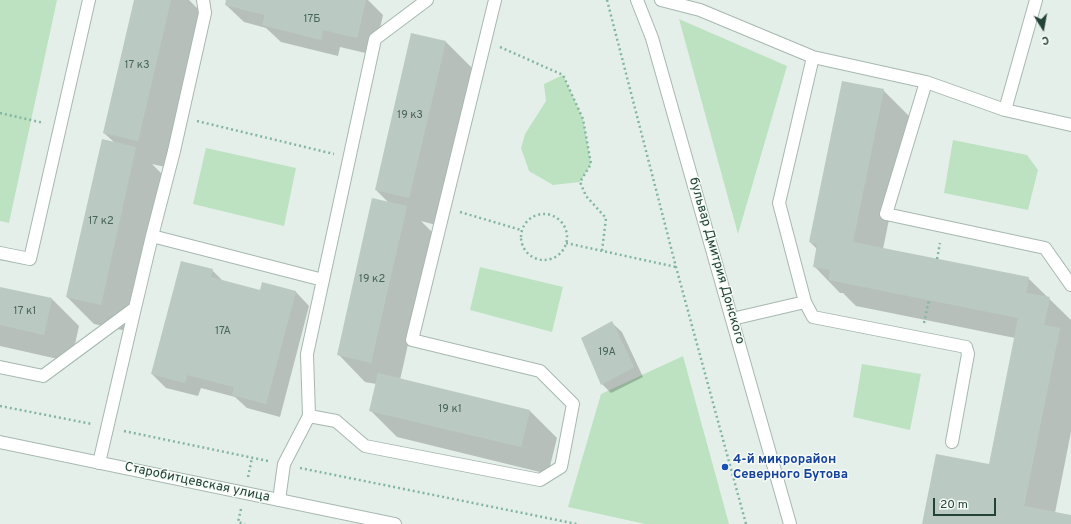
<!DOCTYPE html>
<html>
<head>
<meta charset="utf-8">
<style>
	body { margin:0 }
	#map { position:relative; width:1071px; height:524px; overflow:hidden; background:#e5efe9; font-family:Overpass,sans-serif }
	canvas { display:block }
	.north { position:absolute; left:1023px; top:8px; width:40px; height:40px; -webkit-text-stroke:3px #f6fbf8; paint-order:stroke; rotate:169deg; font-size:11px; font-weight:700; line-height:16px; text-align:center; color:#224336 }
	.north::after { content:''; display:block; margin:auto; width:14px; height:18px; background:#224336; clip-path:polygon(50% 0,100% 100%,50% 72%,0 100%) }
	.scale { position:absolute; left:933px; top:498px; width:63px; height:18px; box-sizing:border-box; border:2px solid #224336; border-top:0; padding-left:5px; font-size:12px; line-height:14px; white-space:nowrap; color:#224336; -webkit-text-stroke:3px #f6fbf8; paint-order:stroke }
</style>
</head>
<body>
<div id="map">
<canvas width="1071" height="524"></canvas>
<div class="north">С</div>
<div class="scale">20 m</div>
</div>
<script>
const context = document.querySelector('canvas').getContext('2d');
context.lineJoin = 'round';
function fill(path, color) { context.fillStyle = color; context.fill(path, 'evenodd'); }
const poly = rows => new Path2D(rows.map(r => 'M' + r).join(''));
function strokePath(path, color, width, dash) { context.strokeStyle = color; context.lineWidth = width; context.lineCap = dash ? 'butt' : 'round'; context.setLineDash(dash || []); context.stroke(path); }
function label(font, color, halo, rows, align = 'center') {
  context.font = font + ' Overpass,sans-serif'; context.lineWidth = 3; context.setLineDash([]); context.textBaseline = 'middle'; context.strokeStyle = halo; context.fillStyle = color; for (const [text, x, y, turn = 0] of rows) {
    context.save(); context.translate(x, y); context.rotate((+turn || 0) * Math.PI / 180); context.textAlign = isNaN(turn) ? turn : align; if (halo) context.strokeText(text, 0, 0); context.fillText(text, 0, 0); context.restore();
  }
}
const green = poly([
	[0,0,57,0,9,223,0,221],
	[679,19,787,66,738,234],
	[563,75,583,119,591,164,580,182,553,185,529,171,521,148,525,134,546,101,544,84],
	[953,140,1027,155,1038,170,1028,210,944,193],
	[206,148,296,168,284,226,193,204],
	[480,267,563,287,552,332,470,310],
	[683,356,729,524,645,524,568,507,601,394],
	[862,364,921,374,910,430,853,417]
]);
const shadow = poly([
	[135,0,189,0,201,12,165,167,152,164,163,175,127,331,94,324,67,297,115,143,104,133],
	[227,0,368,0,383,15,374,55,340,47,338,56,281,42,266,28,244,22,226,5],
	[412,34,446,42,473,69,436,225,421,221,433,233,400,380,530,411,557,438,548,474,397,437,370,410,376,384,365,382,338,354,388,202,376,190],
	[883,90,910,117,883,249,1028,278,1071,320,1071,432,1055,513,1071,516,1071,524,923,524,990,466,1015,338,856,306,843,293,840,293,814,266,817,249,810,242],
	[212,270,224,282,261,292,296,292,309,306,280,417,247,408,235,397,201,388,198,396,166,388,152,374],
	[0,288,52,299,79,326,71,362,0,346],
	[612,323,622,332,643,377,611,393,602,384]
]);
const building = poly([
	[134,0,171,0,138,141,103,133],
	[226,0,366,0,357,38,323,30,321,40,262,25,265,15,225,5],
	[411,33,446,41,409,198,375,190],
	[842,81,884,89,853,242,1029,277,1026,293,1050,297,1044,325,1060,328,1024,506,1071,515,1071,524,922,524,936,454,989,464,1018,318,829,280,830,270,813,267,817,244,809,242],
	[102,139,136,147,101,305,66,297],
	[372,198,407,206,371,363,337,355],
	[181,261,213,269,211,277,260,290,262,282,296,291,266,404,232,395,234,387,187,375,185,383,151,374],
	[0,287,52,298,44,335,0,325],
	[612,321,634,367,601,385,581,338],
	[378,373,530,410,521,447,369,411]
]);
const path = poly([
	[607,0,676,267,746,524],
	[500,47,563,75,583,119,591,164,580,182,586,196,606,218,602,251],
	[0,113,44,123],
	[197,121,334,154],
	[460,212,521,230],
	'521 237a23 23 0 1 1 46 0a23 23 0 1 1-46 0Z',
	[566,243,676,267],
	[937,259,940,243],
	[924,323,929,300],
	[0,406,92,424],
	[124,431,268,461],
	[300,468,577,524],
	[248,477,252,458],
	[241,509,238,522,245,524]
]);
const service = poly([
	[661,0,700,10,813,57,926,82,1005,110,1071,125],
	[813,57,779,203,805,302,813,317,966,347,968,354,952,442],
	[926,82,886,214,1045,248,1071,285],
	[1005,110,1036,0],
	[152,236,323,280],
	[0,253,30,259,89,0],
	[732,319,805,302],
	[0,367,43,376,135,308,152,236,174,151,205,13,203,0],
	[309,416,336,421,365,446,540,480,561,467,573,404,540,371,412,340,495,0],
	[99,463,135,308],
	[279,500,284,464,309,416,307,354,375,39,427,0]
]);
const tertiary = poly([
	[637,0,652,38,790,524],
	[0,442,395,524]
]);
const markers = [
	[725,467,4,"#1a4fb4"]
];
const numberNames = [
	["17Б",312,20],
	["17 к3",137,66],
	["19 к3",410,116],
	["17 к2",101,222],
	["19 к2",372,280],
	["17 к1",25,312],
	["17А",223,332],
	["19А",607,353],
	["19 к1",450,410]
];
const streetNames = [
	["бульвар Дмитрия Донского",716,261,74],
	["Старобитцевская улица",197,483,12]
];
const transitNames = [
	["4-й микрорайон",733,460],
	["Северного Бутова",733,475]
];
fill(green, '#bce2c2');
fill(shadow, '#0003');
fill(building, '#bacac2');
strokePath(service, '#a7b8b0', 14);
strokePath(tertiary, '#a7b8b0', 14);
strokePath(path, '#83b6a0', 2.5, [2, 3]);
strokePath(service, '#fff', 12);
strokePath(tertiary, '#fff', 12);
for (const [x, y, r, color] of markers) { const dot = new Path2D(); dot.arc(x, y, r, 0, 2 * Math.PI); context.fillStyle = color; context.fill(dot); strokePath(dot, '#f6fbf8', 1.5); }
label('11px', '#486559', null, numberNames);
label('13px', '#224336', '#f6fbf8', streetNames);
label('bold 13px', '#164399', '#f6fbf8', transitNames, 'left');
</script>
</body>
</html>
